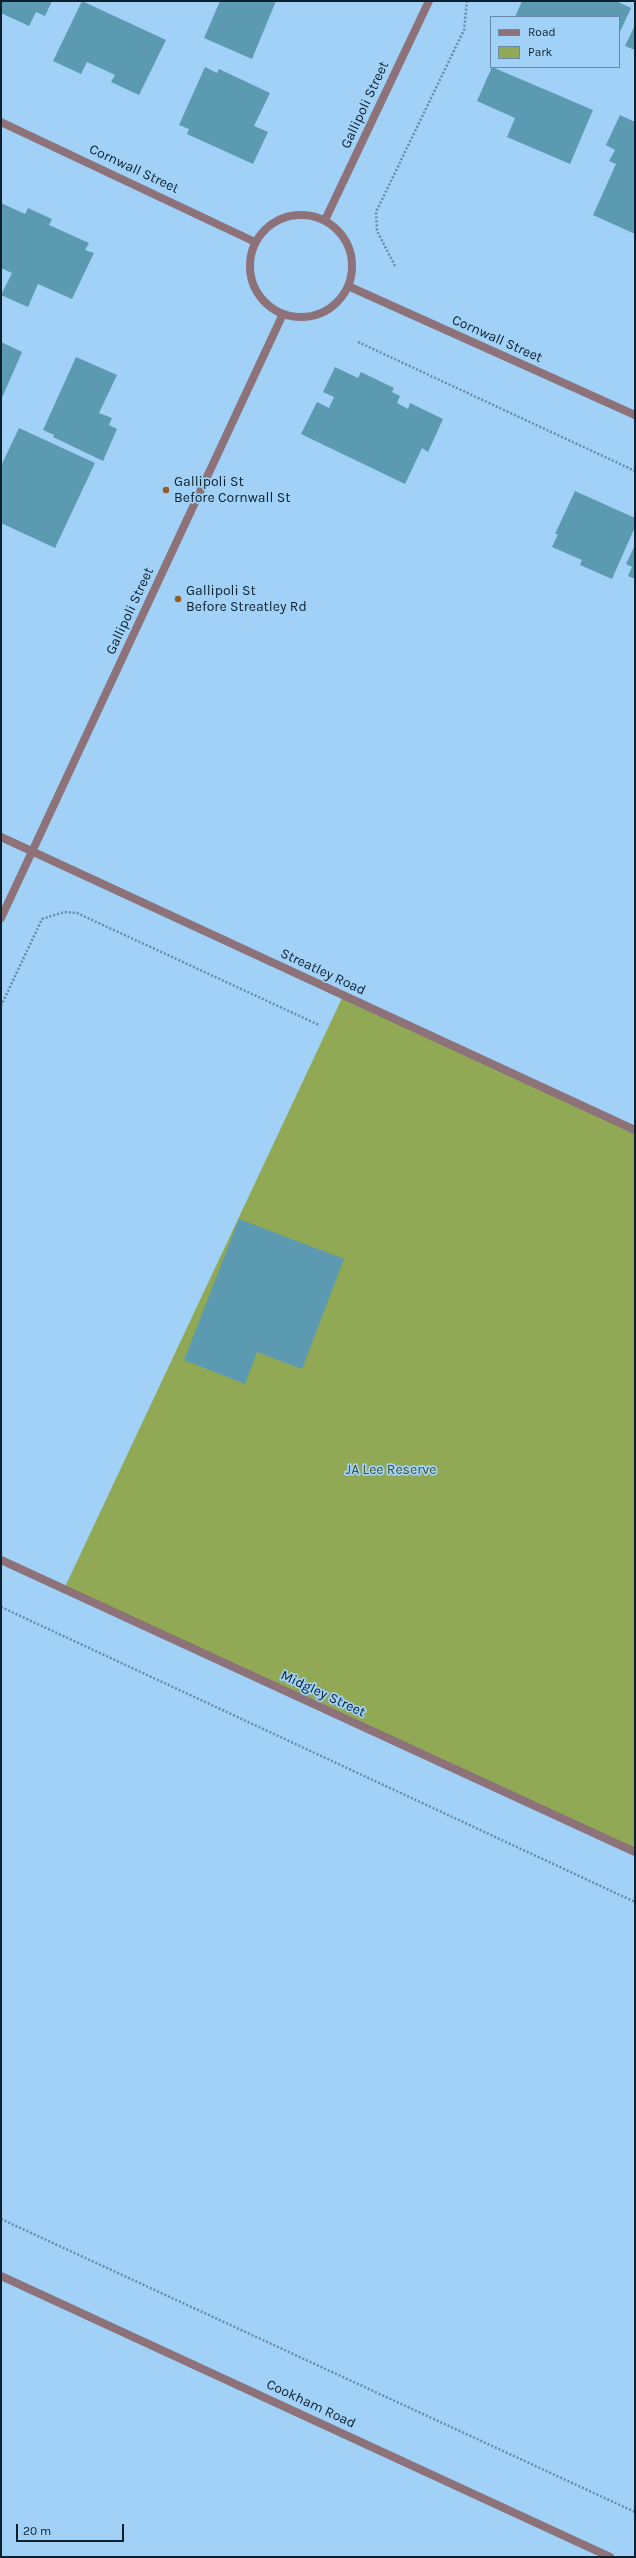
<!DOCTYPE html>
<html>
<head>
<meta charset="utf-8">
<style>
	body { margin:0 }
	#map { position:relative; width:636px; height:2558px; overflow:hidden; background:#a1d1f7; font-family:Karla,sans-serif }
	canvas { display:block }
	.frame { position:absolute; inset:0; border:2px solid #0d202e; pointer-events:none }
	.legend { position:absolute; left:490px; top:16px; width:130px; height:52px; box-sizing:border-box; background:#a1d1f7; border:1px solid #668aa7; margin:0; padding:5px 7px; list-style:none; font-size:12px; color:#0d202e }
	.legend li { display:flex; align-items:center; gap:8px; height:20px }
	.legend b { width:20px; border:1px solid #668aa7 }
	.scale { position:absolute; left:16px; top:2524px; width:108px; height:18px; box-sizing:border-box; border:2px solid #0d202e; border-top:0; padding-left:5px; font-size:12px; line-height:14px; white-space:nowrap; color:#0d202e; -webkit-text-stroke:3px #a1d1f7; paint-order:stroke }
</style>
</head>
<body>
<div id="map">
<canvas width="636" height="2558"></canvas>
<div class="frame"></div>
<ul class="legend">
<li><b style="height:5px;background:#8d7379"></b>Road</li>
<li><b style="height:11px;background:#91a955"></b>Park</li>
</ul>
<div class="scale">20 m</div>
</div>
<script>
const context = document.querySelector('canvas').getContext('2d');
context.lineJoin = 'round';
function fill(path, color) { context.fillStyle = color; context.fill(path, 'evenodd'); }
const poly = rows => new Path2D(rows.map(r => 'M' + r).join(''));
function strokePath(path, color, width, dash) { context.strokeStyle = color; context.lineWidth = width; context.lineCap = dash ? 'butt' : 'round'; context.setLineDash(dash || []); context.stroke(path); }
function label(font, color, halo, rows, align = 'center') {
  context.font = font + ' Karla,sans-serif'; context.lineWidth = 3.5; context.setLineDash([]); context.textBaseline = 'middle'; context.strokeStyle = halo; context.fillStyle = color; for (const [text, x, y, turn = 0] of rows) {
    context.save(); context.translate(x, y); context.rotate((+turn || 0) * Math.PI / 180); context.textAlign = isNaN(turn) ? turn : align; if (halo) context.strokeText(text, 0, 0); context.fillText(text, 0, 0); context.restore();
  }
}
const green = poly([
	[343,996,635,1130,635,1852,64,1589]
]);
const building = poly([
	[1,1,52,1,45,16,36,12,29,26,1,13],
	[82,1,166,40,139,95,111,82,115,75,87,62,81,74,53,61],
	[220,1,276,1,252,59,204,38],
	[522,1,616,1,631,8,619,34,619,17,515,17],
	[635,25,635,50,625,46],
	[205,67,217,73,219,69,270,93,254,126,268,132,253,164,187,134,189,129,179,125],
	[492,67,593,110,570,164,507,137,515,118,477,101],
	[620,115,635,122,635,234,593,215,616,164,609,161,615,150,606,145],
	[1,203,25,214,28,208,52,219,49,225,89,243,85,250,94,253,72,299,38,284,28,307,1,295,12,273,1,268],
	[1,342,22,352,1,400],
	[76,357,117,375,99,413,112,418,109,425,117,429,103,461,53,437,54,435,43,430],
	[335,367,358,378,361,372,394,388,392,392,400,396,397,403,408,409,410,403,443,419,428,452,422,448,405,484,301,434,317,402,329,408,334,397,323,392],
	[19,428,95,463,55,548,1,523,1,466],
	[575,491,635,518,635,527,612,579,580,565,582,560,552,547,558,534,555,534],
	[635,545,635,579,628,576,632,567,626,564],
	[239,1219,344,1259,302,1369,257,1352,245,1384,184,1360]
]);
const path = poly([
	[395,266,377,231,376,212,464,30,467,1],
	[358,342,635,471],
	[1,1006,42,919,64,912,77,913,319,1025],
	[1,1607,635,1902],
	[1,2219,635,2512]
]);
const street = poly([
	[1,122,255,242],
	'250 266a51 51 0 1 1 102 0a51 51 0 1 1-102 0Z',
	[325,220,429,1],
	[348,286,635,415],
	[1,837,635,1130],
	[1,918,283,314],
	[1,1560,635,1852],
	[1,2276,610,2557]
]);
const markers = [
	[166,490,4,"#985d1e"],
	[178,599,4,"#985d1e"]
];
const streetNames = [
	["Gallipoli Street",365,105,-65],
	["Cornwall Street",134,169,25],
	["Cornwall Street",497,339,24],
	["Gallipoli Street",130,611,-65],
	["Streatley Road",323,972,25],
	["Midgley Street",323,1694,25],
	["Cookham Road",311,2404,25]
];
const poiNames = [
	["Gallipoli St",174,482],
	["Before Cornwall St",174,498],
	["Gallipoli St",186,591],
	["Before Streatley Rd",186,607]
];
const parkNames = [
	["JA Lee Reserve",391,1470]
];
fill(green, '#91a955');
fill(building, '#5b9ab0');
strokePath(path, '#668ba7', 2.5, [2, 2]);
strokePath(street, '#8d7379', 8);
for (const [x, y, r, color] of markers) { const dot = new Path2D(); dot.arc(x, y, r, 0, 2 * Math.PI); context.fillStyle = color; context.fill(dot); strokePath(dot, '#a1d1f7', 1.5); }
label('14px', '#0d202e', '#a1d1f7', streetNames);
label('14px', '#0d202e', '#a1d1f7', poiNames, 'left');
label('14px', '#495726', '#a1d1f7', parkNames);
</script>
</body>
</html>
